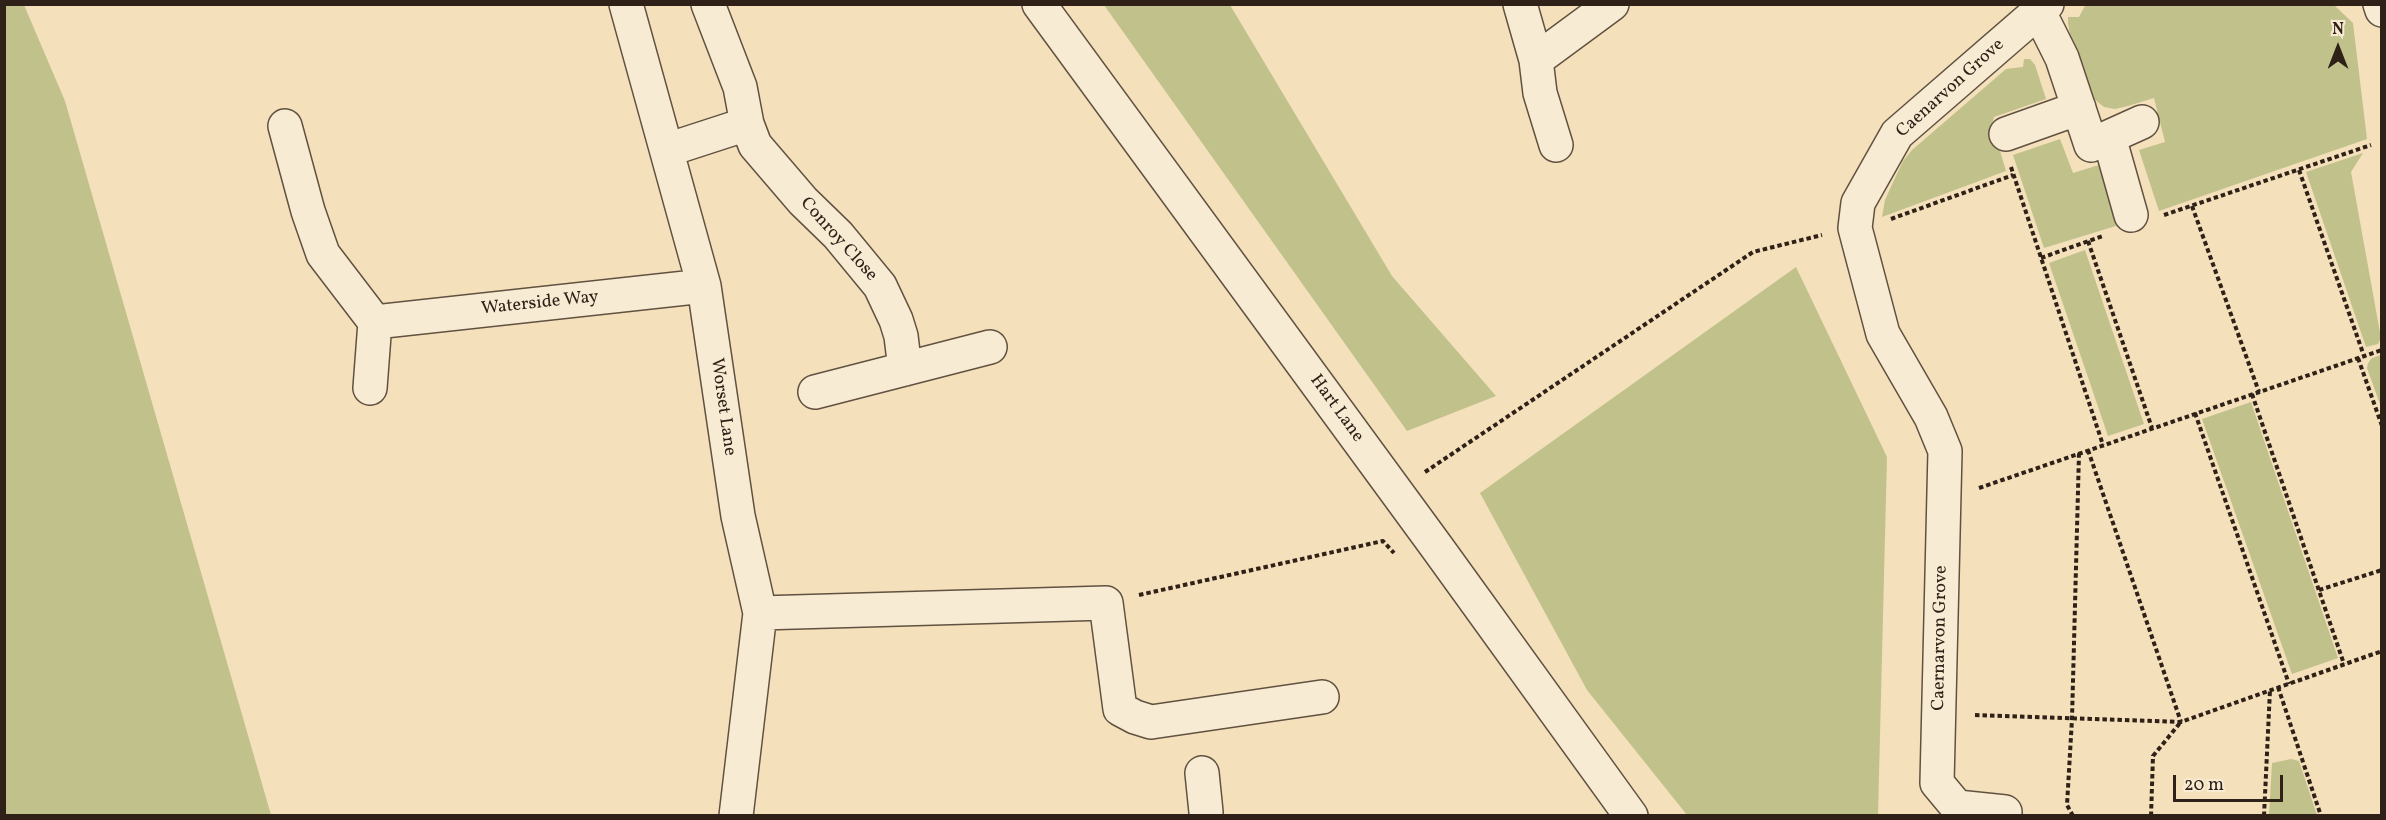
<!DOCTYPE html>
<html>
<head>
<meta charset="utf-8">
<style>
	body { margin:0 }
	#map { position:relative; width:2386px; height:820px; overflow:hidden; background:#f4e0bb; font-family:Vollkorn,serif }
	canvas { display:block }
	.frame { position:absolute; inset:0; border:6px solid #302118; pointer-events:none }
	.north { position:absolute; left:2308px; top:18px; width:60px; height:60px; -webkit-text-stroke:4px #f8ebd3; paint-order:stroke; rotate:0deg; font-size:16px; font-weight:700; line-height:24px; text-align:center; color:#302118 }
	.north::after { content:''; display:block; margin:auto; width:21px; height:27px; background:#302118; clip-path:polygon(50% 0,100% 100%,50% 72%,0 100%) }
	.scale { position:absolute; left:2173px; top:775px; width:110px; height:27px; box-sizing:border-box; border:3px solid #302118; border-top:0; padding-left:8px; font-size:18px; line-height:21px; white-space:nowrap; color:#302118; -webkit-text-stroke:4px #f8ebd3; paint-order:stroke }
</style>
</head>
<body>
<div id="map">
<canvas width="2386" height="820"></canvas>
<div class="frame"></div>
<div class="north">N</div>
<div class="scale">20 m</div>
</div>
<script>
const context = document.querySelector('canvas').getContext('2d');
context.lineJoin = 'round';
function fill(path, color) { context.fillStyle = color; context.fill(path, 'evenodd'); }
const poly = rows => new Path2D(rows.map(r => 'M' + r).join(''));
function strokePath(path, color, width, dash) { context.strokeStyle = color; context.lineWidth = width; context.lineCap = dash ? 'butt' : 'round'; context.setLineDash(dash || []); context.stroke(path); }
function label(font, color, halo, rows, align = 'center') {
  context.font = font + ' Vollkorn,serif'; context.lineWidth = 4.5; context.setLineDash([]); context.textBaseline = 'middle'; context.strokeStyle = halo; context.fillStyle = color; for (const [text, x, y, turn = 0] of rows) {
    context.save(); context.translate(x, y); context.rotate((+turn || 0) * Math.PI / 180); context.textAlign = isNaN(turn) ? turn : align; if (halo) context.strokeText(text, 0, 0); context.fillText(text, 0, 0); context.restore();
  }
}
const green = poly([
	[2086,4,2334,5,2353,23,2367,139,2159,211,2139,150,2165,142,2154,98,2128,106,2115,109,2104,107,2094,99,2085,87,2072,48,2068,23,2068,17,2079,17],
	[24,5,65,101,271,815,5,815,4,5],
	[1104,5,1230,5,1392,276,1496,396,1407,431],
	[2024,59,2030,59,2035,65,2046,99,1994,117,1992,124,2006,171,1882,217,1885,200,1895,178,1903,161,1912,150,2006,69,2023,67],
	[2060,139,2073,173,2099,165,2119,225,2044,248,2013,155],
	[2363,153,2351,172,2381,338,2378,344,2366,347,2306,172],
	[2085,250,2144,424,2108,436,2049,263],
	[1796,267,1887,457,1878,815,1687,815,1587,690,1480,493],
	[2381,355,2382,355,2381,407,2367,368,2368,363,2372,358],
	[2251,402,2338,658,2292,674,2202,419],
	[2291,759,2299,761,2317,815,2269,815,2272,763]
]);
const path = poly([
	[2011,167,2103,445],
	[2299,170,2364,356],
	[2192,206,2259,392],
	[2164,215,2371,145],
	[1891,219,2013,175],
	[2088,241,2152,428],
	[2041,258,2103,236],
	[2358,358,2382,426],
	[2252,394,2344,664],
	[2195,413,2289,684],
	[2088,450,2181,722],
	[1425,472,1753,252,1822,235],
	[1979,488,2382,350],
	[2319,590,2382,570],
	[1139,595,1383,541,1394,553],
	[2278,687,2321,816],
	[1975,715,2181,722,2382,651],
	[2073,816,2067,805,2072,719,2079,453],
	[2151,816,2153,756,2180,723],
	[2264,816,2270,690]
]);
const minor = poly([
	[626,4,704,286,738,516,760,613,736,816],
	[708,4,740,87,747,124,755,145,803,201,838,235,880,286,896,320,901,336,905,369],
	[1039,4,1436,546,1631,816],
	[1520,4,1536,60,1612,4],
	[2380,4,2382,10],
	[2039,12,2062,58,2091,145,2142,122],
	[1536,60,1540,93,1556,145],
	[285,126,308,211,323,254,375,322,370,388],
	[2006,134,2079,108],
	[2109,137,2131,215],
	[667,150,747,124],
	[375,322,704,286],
	[815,392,990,347],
	[760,613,1106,603,1120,709,1135,717,1151,722,1322,697],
	[1202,773,1206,812],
	[2005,812,1957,807,1937,783,1945,451,1931,417,1883,334,1855,228,1858,203,1897,134,2047,4]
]);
const streetNames = [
	["Caenarvon Grove",1951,89,-42],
	["Conroy Close",838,240,48],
	["Waterside Way",540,304,-6],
	["Worset Lane",722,407,82],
	["Hart Lane",1336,409,54],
	["Caernarvon Grove",1941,638,-89]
];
fill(green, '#c1c18c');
strokePath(minor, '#615141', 36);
strokePath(path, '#302118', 4, [4.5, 3]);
strokePath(minor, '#f8ebd3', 33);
label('18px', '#302118', '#f8ebd3', streetNames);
</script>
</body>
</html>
